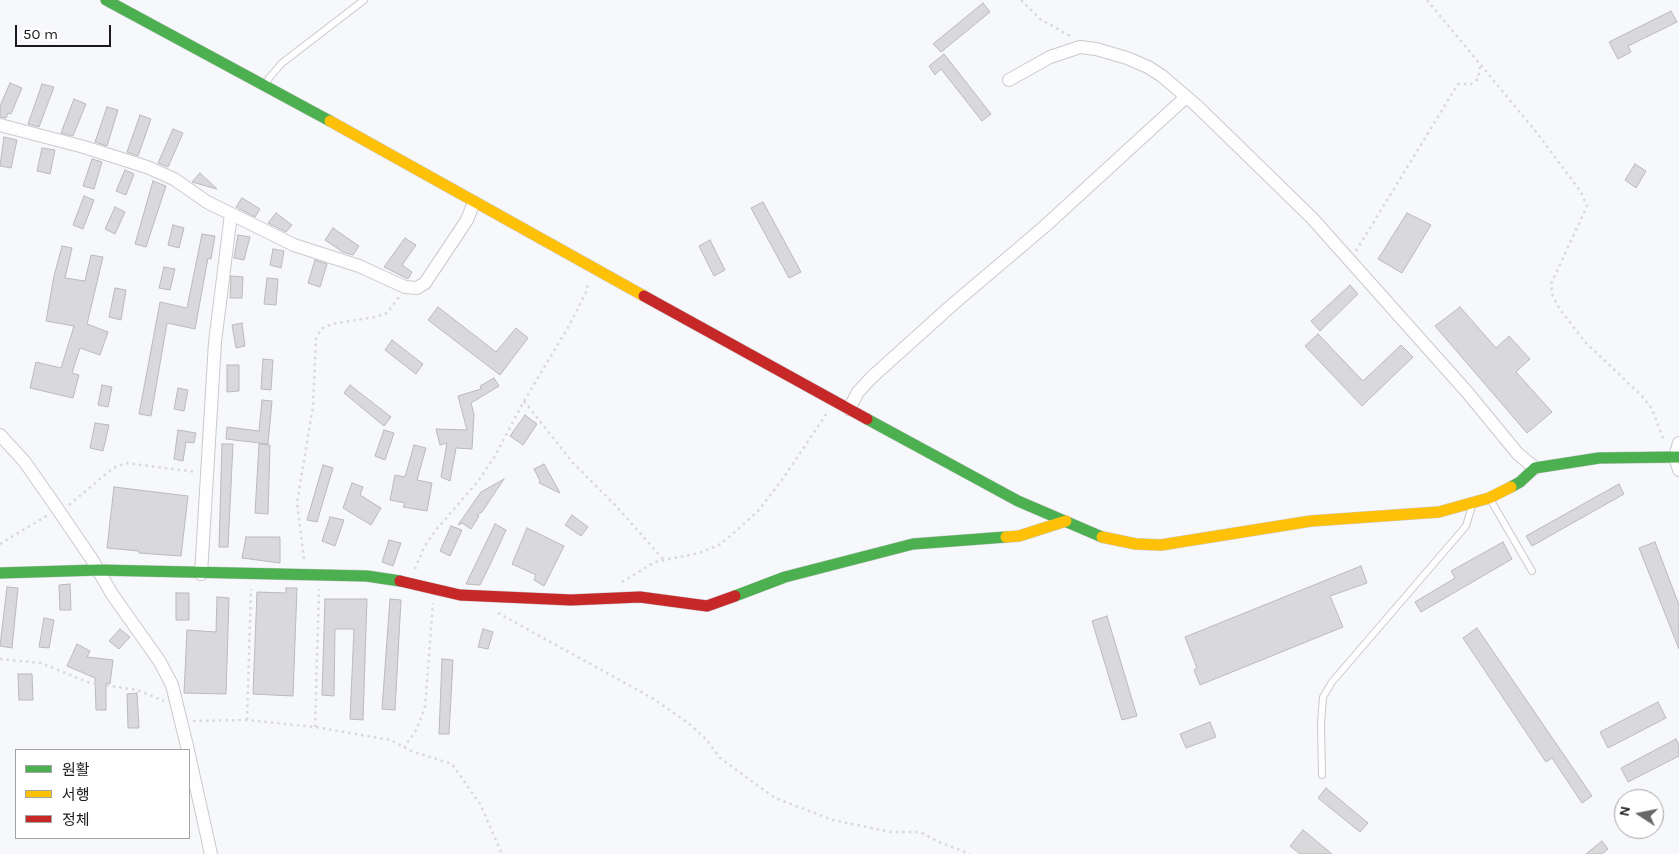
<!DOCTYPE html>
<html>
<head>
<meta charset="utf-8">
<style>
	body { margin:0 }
	#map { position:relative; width:1679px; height:854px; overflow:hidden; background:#f7f8fc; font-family:Karla,"Noto Sans KR",sans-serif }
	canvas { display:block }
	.legend { position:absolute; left:15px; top:749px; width:175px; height:90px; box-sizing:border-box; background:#fff; border:1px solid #a3a3a4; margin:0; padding:6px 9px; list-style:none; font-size:15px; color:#1a1a1c }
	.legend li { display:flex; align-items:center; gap:10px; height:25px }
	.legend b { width:25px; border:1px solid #a3a3a4 }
	.north { position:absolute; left:1614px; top:789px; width:50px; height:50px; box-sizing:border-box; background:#fff; border:1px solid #a3a3a4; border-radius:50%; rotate:281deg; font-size:14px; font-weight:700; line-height:20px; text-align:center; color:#1a1a1c }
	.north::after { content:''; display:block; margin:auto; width:18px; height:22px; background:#67686a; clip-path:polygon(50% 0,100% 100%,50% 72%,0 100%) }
	.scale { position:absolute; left:15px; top:25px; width:96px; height:22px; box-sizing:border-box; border:2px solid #1a1a1c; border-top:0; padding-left:6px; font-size:15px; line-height:18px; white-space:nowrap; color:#1a1a1c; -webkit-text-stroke:4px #fff; paint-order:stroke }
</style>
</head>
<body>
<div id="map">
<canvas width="1679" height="854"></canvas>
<ul class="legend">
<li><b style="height:6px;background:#4caf50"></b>원활</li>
<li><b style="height:6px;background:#ffc107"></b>서행</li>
<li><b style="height:6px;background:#c62828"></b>정체</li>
</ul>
<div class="north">N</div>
<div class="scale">50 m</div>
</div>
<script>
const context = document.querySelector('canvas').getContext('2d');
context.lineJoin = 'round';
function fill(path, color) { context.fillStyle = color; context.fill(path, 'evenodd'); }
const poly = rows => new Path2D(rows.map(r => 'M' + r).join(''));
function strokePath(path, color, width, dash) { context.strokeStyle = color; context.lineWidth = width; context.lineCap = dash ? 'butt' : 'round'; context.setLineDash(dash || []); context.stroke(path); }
const building = poly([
	[983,3,990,12,941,52,933,44,983,3],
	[1671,11,1677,22,1628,46,1631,52,1618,59,1609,42,1671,11],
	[944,54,991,114,982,121,941,69,935,75,929,66,944,54],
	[10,83,22,88,11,114,8,113,6,118,0,117,0,106,10,83],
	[42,84,54,87,39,127,28,124,42,84],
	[74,99,86,104,73,136,61,133,74,99],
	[107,107,118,110,107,146,95,142,107,107],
	[140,115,151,119,138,156,127,152,140,115],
	[173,129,183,133,168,167,158,163,173,129],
	[4,137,17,140,11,168,0,166,4,137],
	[42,148,55,150,50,174,37,171,42,148],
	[92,159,102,162,94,189,83,186,92,159],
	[1635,164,1646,171,1636,188,1625,180,1635,164],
	[125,170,134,174,126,195,116,191,125,170],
	[200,173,217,189,192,182,200,173],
	[153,181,166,186,146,247,135,244,153,181],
	[84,196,94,200,83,229,73,225,84,196],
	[242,198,260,209,255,217,236,207,242,198],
	[763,202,801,272,789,278,751,208,763,202],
	[115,207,125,212,115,234,105,229,115,207],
	[276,213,292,225,286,232,268,223,276,213],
	[1407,213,1431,225,1402,273,1378,259,1407,213],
	[173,225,184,228,179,248,168,245,173,225],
	[333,228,359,246,353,255,343,252,325,240,333,228],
	[202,234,215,236,211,259,208,258,195,329,167,323,151,416,139,414,160,302,187,308,202,234],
	[238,235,250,237,244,260,234,258,238,235],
	[405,238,416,245,402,265,412,272,408,279,384,267,405,238],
	[710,240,725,270,714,276,699,246,710,240],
	[62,246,72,248,65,278,85,281,91,255,103,257,87,324,108,332,100,355,80,348,72,373,79,375,73,398,30,388,36,362,61,368,74,326,46,321,54,276,62,246],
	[273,249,284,251,281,268,270,265,273,249],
	[315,260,327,264,320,287,308,283,315,260],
	[164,267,175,269,170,290,159,288,164,267],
	[231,276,243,277,242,298,230,298,231,276],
	[267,278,278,279,276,305,264,304,267,278],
	[1350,285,1358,294,1320,331,1311,321,1350,285],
	[115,288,126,290,121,320,109,317,115,288],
	[438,307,496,352,516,328,528,338,500,375,428,320,438,307],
	[1460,307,1496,348,1509,336,1530,359,1516,372,1552,412,1527,433,1435,326,1460,307],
	[242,323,245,346,236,348,232,325,242,323],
	[1318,334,1363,381,1401,345,1413,357,1362,406,1305,346,1318,334],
	[392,340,423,364,416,374,385,350,392,340],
	[263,359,273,360,271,390,261,389,263,359],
	[227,365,239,365,239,391,227,392,227,365],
	[494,378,499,386,471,403,474,414,472,449,456,448,450,481,441,477,447,443,440,445,436,429,467,430,458,396,481,389,480,386,494,378],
	[102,385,112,387,108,407,98,405,102,385],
	[350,385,391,417,384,426,344,393,350,385],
	[178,388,188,390,184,411,174,409,178,388],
	[262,400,272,401,268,444,226,439,227,427,259,431,262,400],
	[525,415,537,424,523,445,510,436,525,415],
	[95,423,109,425,103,451,90,448,95,423],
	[178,430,196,433,194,443,186,442,183,461,174,459,178,430],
	[384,430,394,433,385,460,375,456,384,430],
	[222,444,233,444,228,547,219,547,222,444],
	[259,444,270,445,268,514,255,513,259,444],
	[414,445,426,448,417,480,432,483,427,511,403,507,405,503,390,500,395,475,405,477,414,445],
	[544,464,560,493,539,483,540,481,534,469,544,464],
	[323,465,333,468,317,522,307,520,323,465],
	[504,479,482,512,477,515,479,516,471,529,462,523,458,525,481,492,504,479],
	[352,483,363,487,360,495,381,508,371,525,343,508,352,483],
	[1619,484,1624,494,1532,546,1526,536,1619,484],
	[114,487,188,496,181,556,139,553,139,551,107,548,114,487],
	[572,515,588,527,581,536,565,525,572,515],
	[330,517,344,520,335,546,322,541,330,517],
	[495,524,506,530,489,567,480,585,466,584,495,524],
	[451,526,462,530,450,556,440,551,451,526],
	[527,528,564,546,544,586,534,580,536,575,512,564,527,528],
	[246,537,280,537,280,563,242,558,246,537],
	[389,540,401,543,393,566,382,562,389,540],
	[1503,542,1512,559,1421,612,1415,602,1455,578,1451,571,1503,542],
	[1655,542,1679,605,1679,649,1639,548,1655,542],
	[1361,566,1367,583,1330,596,1343,627,1200,685,1194,670,1197,668,1185,637,1361,566],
	[70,584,71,610,60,610,59,585,70,584],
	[7,587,18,588,12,648,0,646,7,587],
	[286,588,297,588,293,696,253,694,257,592,286,593,286,588],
	[176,593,189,593,189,620,176,620,176,593],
	[217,597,229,598,226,694,184,693,187,630,216,632,217,597],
	[325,599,367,599,363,720,350,719,354,629,335,629,334,696,322,695,325,599],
	[390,599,401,600,395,710,382,709,390,599],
	[1107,616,1137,716,1122,720,1092,621,1107,616],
	[44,618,54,620,49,648,39,647,44,618],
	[1477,628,1592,796,1582,803,1552,758,1546,762,1463,638,1477,628],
	[120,629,130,637,119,649,109,641,120,629],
	[483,629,493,632,488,649,478,647,483,629],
	[77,644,90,651,87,657,113,660,110,684,106,683,106,710,96,710,95,678,67,666,77,644],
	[442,659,453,660,449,734,439,734,442,659],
	[18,674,32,674,33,700,19,700,18,674],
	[137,693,139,728,128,728,127,694,137,693],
	[1658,702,1666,718,1608,748,1600,732,1658,702],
	[1210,722,1216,737,1186,748,1180,734,1210,722],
	[1676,739,1679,745,1679,756,1628,782,1621,768,1676,739],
	[1326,788,1368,823,1360,832,1318,798,1326,788],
	[1303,830,1332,854,1300,854,1290,846,1303,830],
	[1602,841,1608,849,1602,854,1586,854,1602,841]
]);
const path = poly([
	[1021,0,1040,19,1072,37],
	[1427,0,1537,133,1581,192,1587,206,1551,284,1552,294,1559,308,1585,342,1642,396,1652,409,1664,441],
	[1356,251,1458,84,1471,84,1478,79,1480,66],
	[524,401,573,463,616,506,663,559],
	[69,505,113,468,126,463,196,472],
	[0,544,48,515],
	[304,559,297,503,313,406,316,339,321,329,332,324,375,317,387,313,399,297],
	[415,569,424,547,436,530,479,480,495,456,524,401,569,326,586,292,588,283],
	[622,582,655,562,699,553,719,545,735,532,758,511,782,480,827,413],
	[498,613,654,699,688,723,706,739,720,758,775,798,833,820,891,832,920,832,939,842,970,854],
	[0,659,41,663,90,683,137,690,164,701],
	[247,720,251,589],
	[193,721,247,720,315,727,391,740,411,751,452,764,480,804,502,854],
	[315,727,319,589],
	[404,748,416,730,425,708,433,603]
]);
const lane = poly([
	[266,85,269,78,282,63,364,0],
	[1490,499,1532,571],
	[1322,775,1321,724,1323,697,1332,682,1466,526,1472,506]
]);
const street = poly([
	[1009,80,1050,57,1080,47,1096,49,1127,58,1148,67,1162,76,1197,106,1312,218,1467,392,1518,454,1535,468],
	[0,125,84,147,147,167,174,179,207,202,294,245,359,266,405,287,417,288,425,283,467,220,474,202],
	[849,409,858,392,872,377,952,305,1044,227,1186,97],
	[0,435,24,461,50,498,91,558,112,594,160,662,172,685,188,750],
	[1679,443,1675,457,1679,470],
	[201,574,215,342,231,214],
	[189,755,211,854]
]);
const fast = poly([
	[106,0,330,121],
	[867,419,1018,501,1102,537],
	[1511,487,1520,482,1535,468,1599,458,1679,457],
	[0,573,98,570,367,576,400,581],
	[735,596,785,577,913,544,1006,537]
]);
const slow = poly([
	[330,121,644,296],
	[1006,537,1019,536,1066,521],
	[1102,537,1136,544,1161,545,1311,521,1439,512,1489,498,1511,487]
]);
const jam = poly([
	[644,296,867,419],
	[400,581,460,595,571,600,640,597,707,606,735,596]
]);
fill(building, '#d9d9dc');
strokePath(building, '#bababd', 1);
strokePath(lane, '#cacacd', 8);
strokePath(street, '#cacacd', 14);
strokePath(fast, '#cacacd', 12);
strokePath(slow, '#cacacd', 12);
strokePath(jam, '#cacacd', 12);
strokePath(path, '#d9d9da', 2.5, [2.5, 4]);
strokePath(lane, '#fefeff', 6);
strokePath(street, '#fefeff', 12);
strokePath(fast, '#4caf50', 11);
strokePath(slow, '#ffc107', 11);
strokePath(jam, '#c62828', 11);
</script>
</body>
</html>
